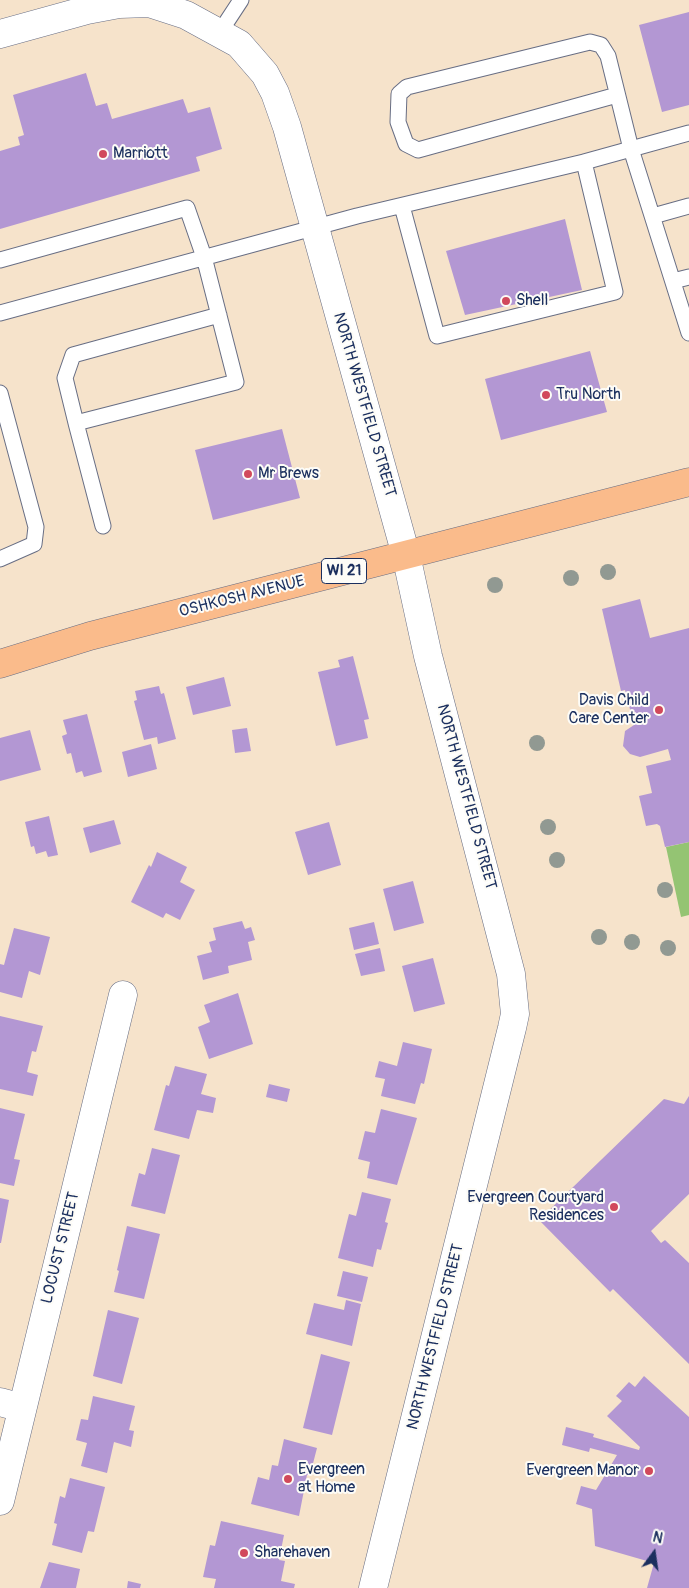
<!DOCTYPE html>
<html>
<head>
<meta charset="utf-8">
<style>
	body { margin:0 }
	#map { position:relative; width:689px; height:1588px; overflow:hidden; background:#f6e3cb; font-family:Pangolin,sans-serif }
	canvas { display:block }
	.north { position:absolute; left:629px; top:1528px; width:50px; height:50px; -webkit-text-stroke:4px #fdfcf7; paint-order:stroke; rotate:14deg; font-size:14px; font-weight:700; line-height:20px; text-align:center; color:#1b2f5e }
	.north::after { content:''; display:block; margin:auto; width:18px; height:22px; background:#1b2f5e; clip-path:polygon(50% 0,100% 100%,50% 72%,0 100%) }
</style>
</head>
<body>
<div id="map">
<canvas width="689" height="1588"></canvas>
<div class="north">N</div>
</div>
<script>
const context = document.querySelector('canvas').getContext('2d');
context.lineJoin = 'round';
function fill(path, color) { context.fillStyle = color; context.fill(path, 'evenodd'); }
const poly = rows => new Path2D(rows.map(r => 'M' + r).join(''));
function strokePath(path, color, width, dash) { context.strokeStyle = color; context.lineWidth = width; context.lineCap = dash ? 'butt' : 'round'; context.setLineDash(dash || []); context.stroke(path); }
function label(font, color, halo, rows, align = 'center') {
  context.font = font + ' Pangolin,sans-serif'; context.lineWidth = 4; context.setLineDash([]); context.textBaseline = 'middle'; context.strokeStyle = halo; context.fillStyle = color; for (const [text, x, y, turn = 0] of rows) {
    context.save(); context.translate(x, y); context.rotate((+turn || 0) * Math.PI / 180); context.textAlign = isNaN(turn) ? turn : align; if (halo) context.strokeText(text, 0, 0); context.fillText(text, 0, 0); context.restore();
  }
}
const green = poly([
	[689,842,689,915,681,917,666,847]
]);
const building = poly([
	[689,12,689,105,662,112,639,25],
	[86,73,96,106,107,103,112,119,183,99,188,113,210,107,222,149,196,157,200,171,0,229,0,151,20,145,18,137,24,135,13,95],
	[565,219,582,290,465,315,446,251],
	[590,351,607,412,501,440,485,379],
	[282,429,300,498,213,520,195,450],
	[640,599,650,638,689,628,689,842,665,847,660,826,657,824,646,826,639,796,652,793,646,766,671,760,668,749,640,757,630,754,623,746,625,731,634,725,625,690,621,691,602,609],
	[353,656,369,719,364,720,368,738,336,746,318,672,340,667,338,660],
	[224,677,231,706,193,715,186,687],
	[159,686,161,694,164,693,176,739,158,744,157,737,144,740,134,701,137,700,135,691],
	[87,714,102,772,84,777,82,771,76,773,71,753,67,754,62,736,67,734,63,720],
	[247,728,251,751,235,753,232,730],
	[30,730,41,770,0,781,0,738],
	[151,744,157,769,128,777,122,752],
	[49,816,58,855,48,857,46,851,36,854,34,846,31,847,25,822],
	[114,820,121,844,90,853,83,828],
	[329,822,341,865,308,875,295,832],
	[157,852,187,867,180,882,195,890,180,920,166,913,163,918,131,902,149,865,151,867],
	[413,881,424,923,394,931,383,889],
	[242,921,245,929,251,927,255,940,248,942,252,960,228,966,229,973,203,980,197,956,212,952,209,942,216,940,213,928],
	[374,922,379,944,354,950,349,928],
	[14,928,50,937,40,975,29,971,22,998,0,992,0,964,4,965],
	[380,948,385,971,361,976,355,954],
	[433,958,445,1004,414,1012,402,966],
	[238,993,253,1044,209,1059,198,1027,210,1022,204,1005],
	[0,1016,43,1026,36,1052,32,1051,27,1072,38,1075,33,1096,0,1089],
	[403,1042,432,1049,424,1084,421,1083,415,1104,381,1096,385,1079,375,1077,379,1061,397,1066],
	[175,1066,207,1074,201,1094,216,1098,213,1113,197,1110,189,1139,154,1130,166,1085,169,1086],
	[269,1084,290,1089,287,1102,266,1097],
	[689,1096,689,1194,651,1231,661,1243,665,1240,689,1263,689,1364,613,1289,610,1292,539,1220,664,1099,684,1104],
	[0,1108,25,1114,14,1159,20,1160,14,1186,0,1183],
	[381,1109,417,1118,397,1185,367,1178,370,1162,358,1159,365,1131,375,1133],
	[152,1148,180,1155,165,1214,131,1206,139,1173,145,1175],
	[362,1192,391,1199,385,1222,388,1223,381,1250,377,1249,373,1267,338,1258,349,1214,356,1216],
	[0,1198,9,1200,1,1243,0,1243],
	[127,1226,160,1234,144,1299,114,1292,119,1271,117,1270],
	[343,1271,368,1277,362,1302,337,1296],
	[346,1300,361,1304,352,1346,306,1334,314,1303,344,1310],
	[108,1310,139,1318,122,1384,93,1376],
	[321,1354,350,1362,332,1435,303,1428],
	[644,1376,689,1417,689,1588,647,1588,654,1563,595,1546,592,1509,576,1504,581,1486,596,1490,617,1455,590,1448,589,1452,562,1445,566,1427,594,1434,593,1437,639,1450,640,1447,607,1416,622,1401,616,1396,629,1382,635,1387],
	[93,1396,135,1406,129,1430,134,1431,131,1447,114,1442,107,1473,81,1466,87,1443,76,1440,81,1419,88,1420],
	[284,1439,317,1448,310,1475,307,1475,299,1516,251,1504,258,1477,269,1480,272,1465,278,1466],
	[70,1478,105,1487,94,1532,88,1531,82,1553,52,1545,57,1524,54,1523,60,1496,65,1498],
	[221,1521,284,1535,279,1560,285,1561,281,1581,295,1584,294,1588,214,1588,216,1579,203,1577,210,1545,215,1546],
	[49,1562,80,1569,76,1588,40,1588],
	[128,1581,141,1584,140,1588,127,1588]
]);
const service = poly([
	[220,32,241,0],
	[617,95,418,150,406,144,398,122,399,94,407,87,590,42,601,45,608,56,631,149,689,133],
	[584,162,631,149,689,333],
	[653,216,689,206],
	[0,260,187,208,204,257,236,382,76,423,103,526],
	[673,281,689,277],
	[0,313,357,216,584,162,615,292,437,336,402,206],
	[0,393,36,527,34,544,0,559],
	[76,423,65,378,73,355,219,315]
]);
const minor = poly([
	[0,34,87,10,119,4,149,3,186,15,239,44,265,74,275,93,287,127,406,555,428,656,511,974,515,1014,512,1028,373,1588],
	[0,1402,22,1408],
	[0,1501,123,995]
]);
const primary = poly([
	[0,664,90,636,689,482]
]);
const trees = [
	[608,572],
	[571,578],
	[495,585],
	[537,743],
	[548,827],
	[557,860],
	[665,890],
	[599,937],
	[632,942],
	[668,948]
];
const markers = [
	[103,154,5,"#d1495b"],
	[506,301,5,"#d1495b"],
	[546,395,5,"#d1495b"],
	[248,474,5,"#d1495b"],
	[659,710,5,"#d1495b"],
	[614,1207,5,"#d1495b"],
	[649,1471,5,"#d1495b"],
	[288,1479,5,"#d1495b"],
	[244,1553,5,"#d1495b"]
];
const shields = [
	[344,571,45]
];
const shieldNames = [
	["WI 21",344,571]
];
const poiNames = [
	["Marriott",113,154],
	["Shell",516,301],
	["Tru North",556,395],
	["Mr Brews",258,474],
	["Davis Child",649,701,"right"],
	["Care Center",649,719,"right"],
	["Evergreen Courtyard",604,1198,"right"],
	["Residences",604,1216,"right"],
	["Evergreen",298,1470],
	["at Home",298,1488],
	["Evergreen Manor",639,1471,"right"],
	["Sharehaven",254,1553]
];
const streetNames = [
	["NORTH WESTFIELD STREET",364,405,74],
	["OSHKOSH AVENUE",242,597,-14],
	["NORTH WESTFIELD STREET",466,797,75],
	["LOCUST STREET",61,1248,-76],
	["NORTH WESTFIELD STREET",436,1337,-76]
];
fill(green, '#94c473');
fill(building, '#b397d3');
strokePath(service, '#686e84', 17);
strokePath(minor, '#686e84', 29);
strokePath(primary, '#686e84', 29);
strokePath(service, '#fff', 15);
strokePath(minor, '#fff', 28);
strokePath(primary, '#fabb8b', 28);
context.fillStyle = '#919992';
for (const [x, y] of trees) { context.beginPath(); context.arc(x, y, 8, 0, 2 * Math.PI); context.fill(); }
for (const [x, y, r, color] of markers) { const dot = new Path2D(); dot.arc(x, y, r, 0, 2 * Math.PI); context.fillStyle = color; context.fill(dot); strokePath(dot, '#fdfcf7', 2); }
for (const [x, y, w] of shields) { const box = new Path2D(); box.roundRect(x - w / 2, y - 12.5, w, 25, 4); context.fillStyle = '#fdfcf7'; context.fill(box); strokePath(box, '#1b2f5e', 1); }
label('bold 15px', '#1b2f5e', null, shieldNames);
label('16px', '#1b2f5e', '#fdfcf7', poiNames, 'left');
label('16px', '#1b2f5e', '#fdfcf7', streetNames);
</script>
</body>
</html>
